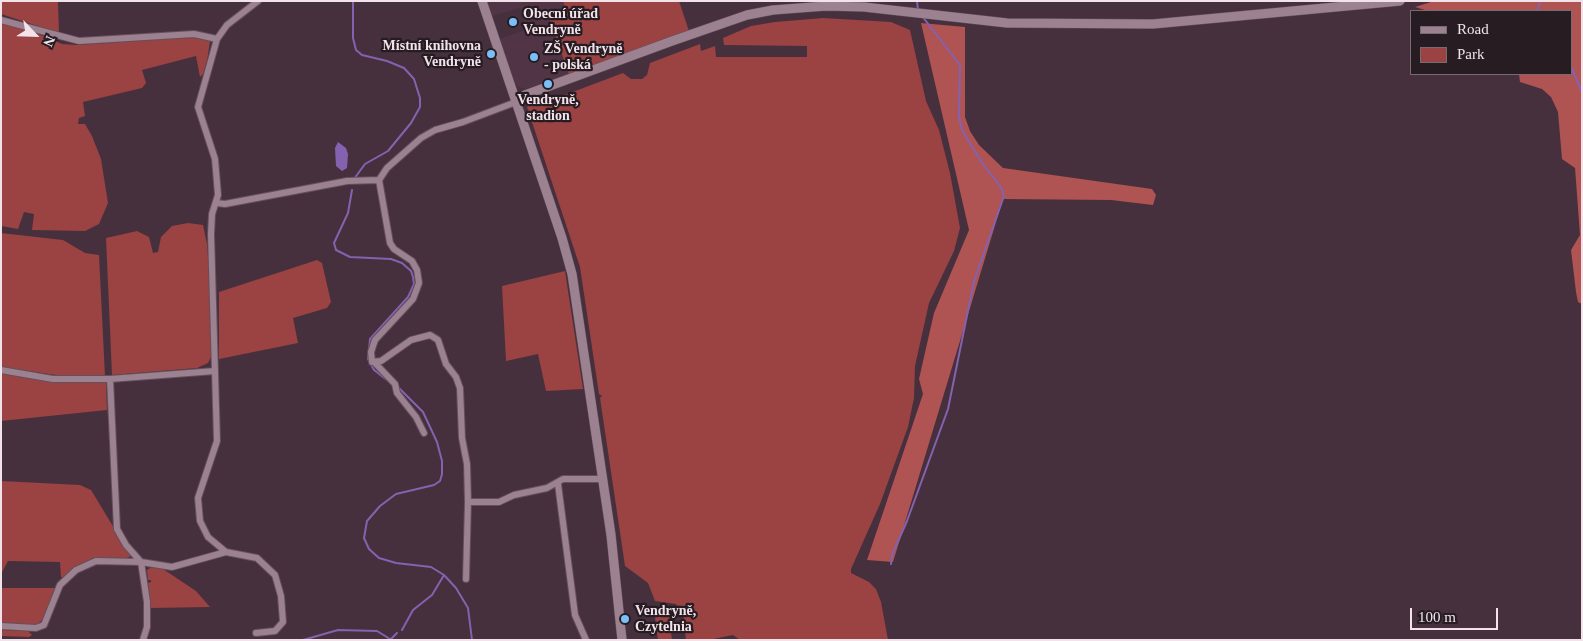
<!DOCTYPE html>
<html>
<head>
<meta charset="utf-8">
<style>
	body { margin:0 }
	#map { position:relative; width:1583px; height:641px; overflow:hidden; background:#46303d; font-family:"Times New Roman",serif }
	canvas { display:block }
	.frame { position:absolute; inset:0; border:2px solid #f2e3eb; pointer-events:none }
	.legend { position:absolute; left:1410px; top:10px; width:162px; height:65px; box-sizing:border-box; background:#261c22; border:1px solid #786c72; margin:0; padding:6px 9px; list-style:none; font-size:15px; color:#f2e3eb }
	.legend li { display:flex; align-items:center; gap:10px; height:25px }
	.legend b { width:25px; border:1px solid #786c72 }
	.north { position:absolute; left:10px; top:10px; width:50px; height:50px; -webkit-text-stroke:4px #261c22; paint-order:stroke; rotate:114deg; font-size:14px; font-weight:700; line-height:20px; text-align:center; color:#f2e3eb }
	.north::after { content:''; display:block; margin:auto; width:18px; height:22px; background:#f2e3eb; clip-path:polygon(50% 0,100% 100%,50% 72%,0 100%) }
	.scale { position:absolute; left:1410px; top:608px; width:88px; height:22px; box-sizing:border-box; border:2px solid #f2e3eb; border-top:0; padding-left:6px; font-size:15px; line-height:18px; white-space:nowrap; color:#f2e3eb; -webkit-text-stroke:4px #261c22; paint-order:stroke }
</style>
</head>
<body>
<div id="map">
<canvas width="1583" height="641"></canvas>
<div class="frame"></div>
<ul class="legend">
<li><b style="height:6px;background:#9c8190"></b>Road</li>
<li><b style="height:14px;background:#9b4243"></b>Park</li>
</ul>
<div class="north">N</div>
<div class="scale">100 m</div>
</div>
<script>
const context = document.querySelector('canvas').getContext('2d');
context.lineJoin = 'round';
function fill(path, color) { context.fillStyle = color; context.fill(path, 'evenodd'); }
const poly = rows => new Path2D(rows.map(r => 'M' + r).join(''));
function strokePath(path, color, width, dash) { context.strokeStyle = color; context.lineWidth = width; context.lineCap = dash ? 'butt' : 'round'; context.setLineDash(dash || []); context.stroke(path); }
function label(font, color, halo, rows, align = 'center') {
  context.font = font + ' "Times New Roman",serif'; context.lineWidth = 4.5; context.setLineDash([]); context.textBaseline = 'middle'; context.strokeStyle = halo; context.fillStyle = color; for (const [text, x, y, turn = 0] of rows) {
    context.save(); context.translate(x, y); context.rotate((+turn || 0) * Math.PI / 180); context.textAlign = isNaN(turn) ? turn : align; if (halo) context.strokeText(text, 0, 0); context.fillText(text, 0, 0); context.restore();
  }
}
const built = poly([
	[487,1,563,1,565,8,549,14,569,75,525,89,515,85,500,39,527,29,520,8,492,16]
]);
const green = poly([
	[1,1,58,1,59,33,1,14],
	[563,1,679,1,689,31,569,75,548,14,565,8],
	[823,18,891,22,910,30,926,101,939,130,950,173,960,228,954,251,929,303,915,366,914,398,908,427,880,504,851,569,851,573,869,582,876,589,881,602,888,640,740,640,733,635,708,640,686,640,683,614,676,604,655,601,648,583,625,566,600,398,602,396,599,394,580,267,527,107,538,100,550,96,554,99,623,73,631,79,642,79,647,75,650,63,700,44,701,51,715,46,716,57,807,57,807,46,724,45,723,38,751,26,775,22],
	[1,23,29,30,62,44,77,45,178,38,202,38,210,41,207,61,203,74,200,77,196,56,142,70,146,83,142,88,83,102,85,116,79,118,78,124,85,124,92,136,101,159,108,203,99,224,85,231,32,230,34,214,24,212,18,229,1,226],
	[188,223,203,225,207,244,212,311,211,357,208,363,197,368,112,375,106,238,137,231,149,237,153,253,158,252,161,237,172,226],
	[1,233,63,240,85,253,99,255,105,376,63,376,1,367],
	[317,260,322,263,331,302,327,308,293,318,298,343,219,359,219,292],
	[565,271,583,389,546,391,538,354,506,361,502,286],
	[1,372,59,381,106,382,107,410,1,421],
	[1,481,80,485,91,490,131,556,123,560,80,565,63,577,61,577,60,562,8,561,1,574],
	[152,567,163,569,196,591,210,607,150,608,148,583,151,582,151,580,148,580,147,570],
	[1,588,56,588,44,618,35,627,1,626],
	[669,616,672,640,658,640,655,617],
	[1,630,28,631,32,635,29,637,1,636]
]);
const forest = poly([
	[1434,1,1582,1,1582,304,1578,302,1576,292,1571,250,1580,235,1575,168,1562,159,1558,112,1551,97,1542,89,1520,82,1519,74,1572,74,1572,11,1428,11,1415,7],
	[921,23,965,27,965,117,970,131,979,145,1003,168,1152,189,1156,195,1153,205,1111,200,1003,199,893,562,867,560,923,394,919,379,934,313,969,230]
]);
const water = poly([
	[338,142,346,148,348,154,347,168,342,171,336,166,335,148]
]);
const stream = poly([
	[353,1,353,38,356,50,362,55,387,61,404,68,414,79,420,98,420,107,411,123,388,151,365,164,354,179],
	[917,1,918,10],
	[1537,11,1541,1],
	[1572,69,1582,92],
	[352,190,348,213,334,243,336,250,350,257,391,259,402,263,411,271,413,277,414,284,408,297,370,339,369,350],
	[368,355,368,359,374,370,387,380],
	[399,388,423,412,437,442,442,461,442,474,440,481,434,485,396,494,380,506,367,521,364,538,369,549,379,558,396,563,431,567,444,575,456,588,468,608,472,640],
	[891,564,892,555,907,521,948,409,974,281,1004,196,1001,187,982,163,962,130,959,117,960,65,922,16],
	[402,630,413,610,432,595,444,575],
	[303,640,338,630,377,631,390,639],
	[390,640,397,633]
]);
const street = poly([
	[1,20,79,41,194,34,217,39],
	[379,180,390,243,394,249,412,261,417,270,419,283,413,299,375,340,371,352,372,362,381,361,411,340,430,335,438,340,446,364,456,377,460,388,462,438,467,464,468,502,499,502,514,495,547,488,563,479,603,479],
	[217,203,225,204,347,181,379,180,387,168,421,138,435,130,463,122,516,102],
	[375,363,395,384,397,393,416,417,424,433],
	[1,370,53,379,110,379,215,371],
	[558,484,575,615,586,640],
	[226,552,208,537,200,521,198,498,217,441,211,234,212,214,218,195,215,159,198,107,217,39,227,25,258,1],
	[466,579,468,502],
	[1,626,36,628,44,625,60,585,76,570,96,561,141,562,126,545,117,529,110,379],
	[143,640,147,627,147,602,141,562,172,567,226,552,257,558,275,575,281,596,283,622,275,631,256,633]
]);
const secondary = poly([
	[482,1,562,238,572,274,611,535,622,640],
	[516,102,525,95,672,41,747,15,773,10,826,6,864,7,1007,23,1153,24,1400,1]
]);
const markers = [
	[513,22,5,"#7abff8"],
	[491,54,5,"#7abff8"],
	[534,57,5,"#7abff8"],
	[548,84,5,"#7abff8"],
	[625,619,5,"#7abff8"]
];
const poiNames = [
	["Obecní úřad",523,14],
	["Vendryně",523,30],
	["Místní knihovna",481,46,"right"],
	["Vendryně",481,62,"right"],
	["ZŠ Vendryně",544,49],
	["- polská",544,65],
	["Vendryně,",548,100,"center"],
	["stadion",548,116,"center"],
	["Vendryně,",635,611],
	["Czytelnia",635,627]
];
fill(built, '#513446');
fill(green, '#9b4243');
fill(forest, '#af5353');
fill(water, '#8462af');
strokePath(stream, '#8462af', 2);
strokePath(street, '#63505c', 8);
strokePath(secondary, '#63505c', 10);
strokePath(street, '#9c8190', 6);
strokePath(secondary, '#9c8190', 9);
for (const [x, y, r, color] of markers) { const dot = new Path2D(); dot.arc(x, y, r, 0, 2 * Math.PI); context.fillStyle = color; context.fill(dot); strokePath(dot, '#261c22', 2); }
label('bold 14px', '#f2e3eb', '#261c22', poiNames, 'left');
</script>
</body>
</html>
